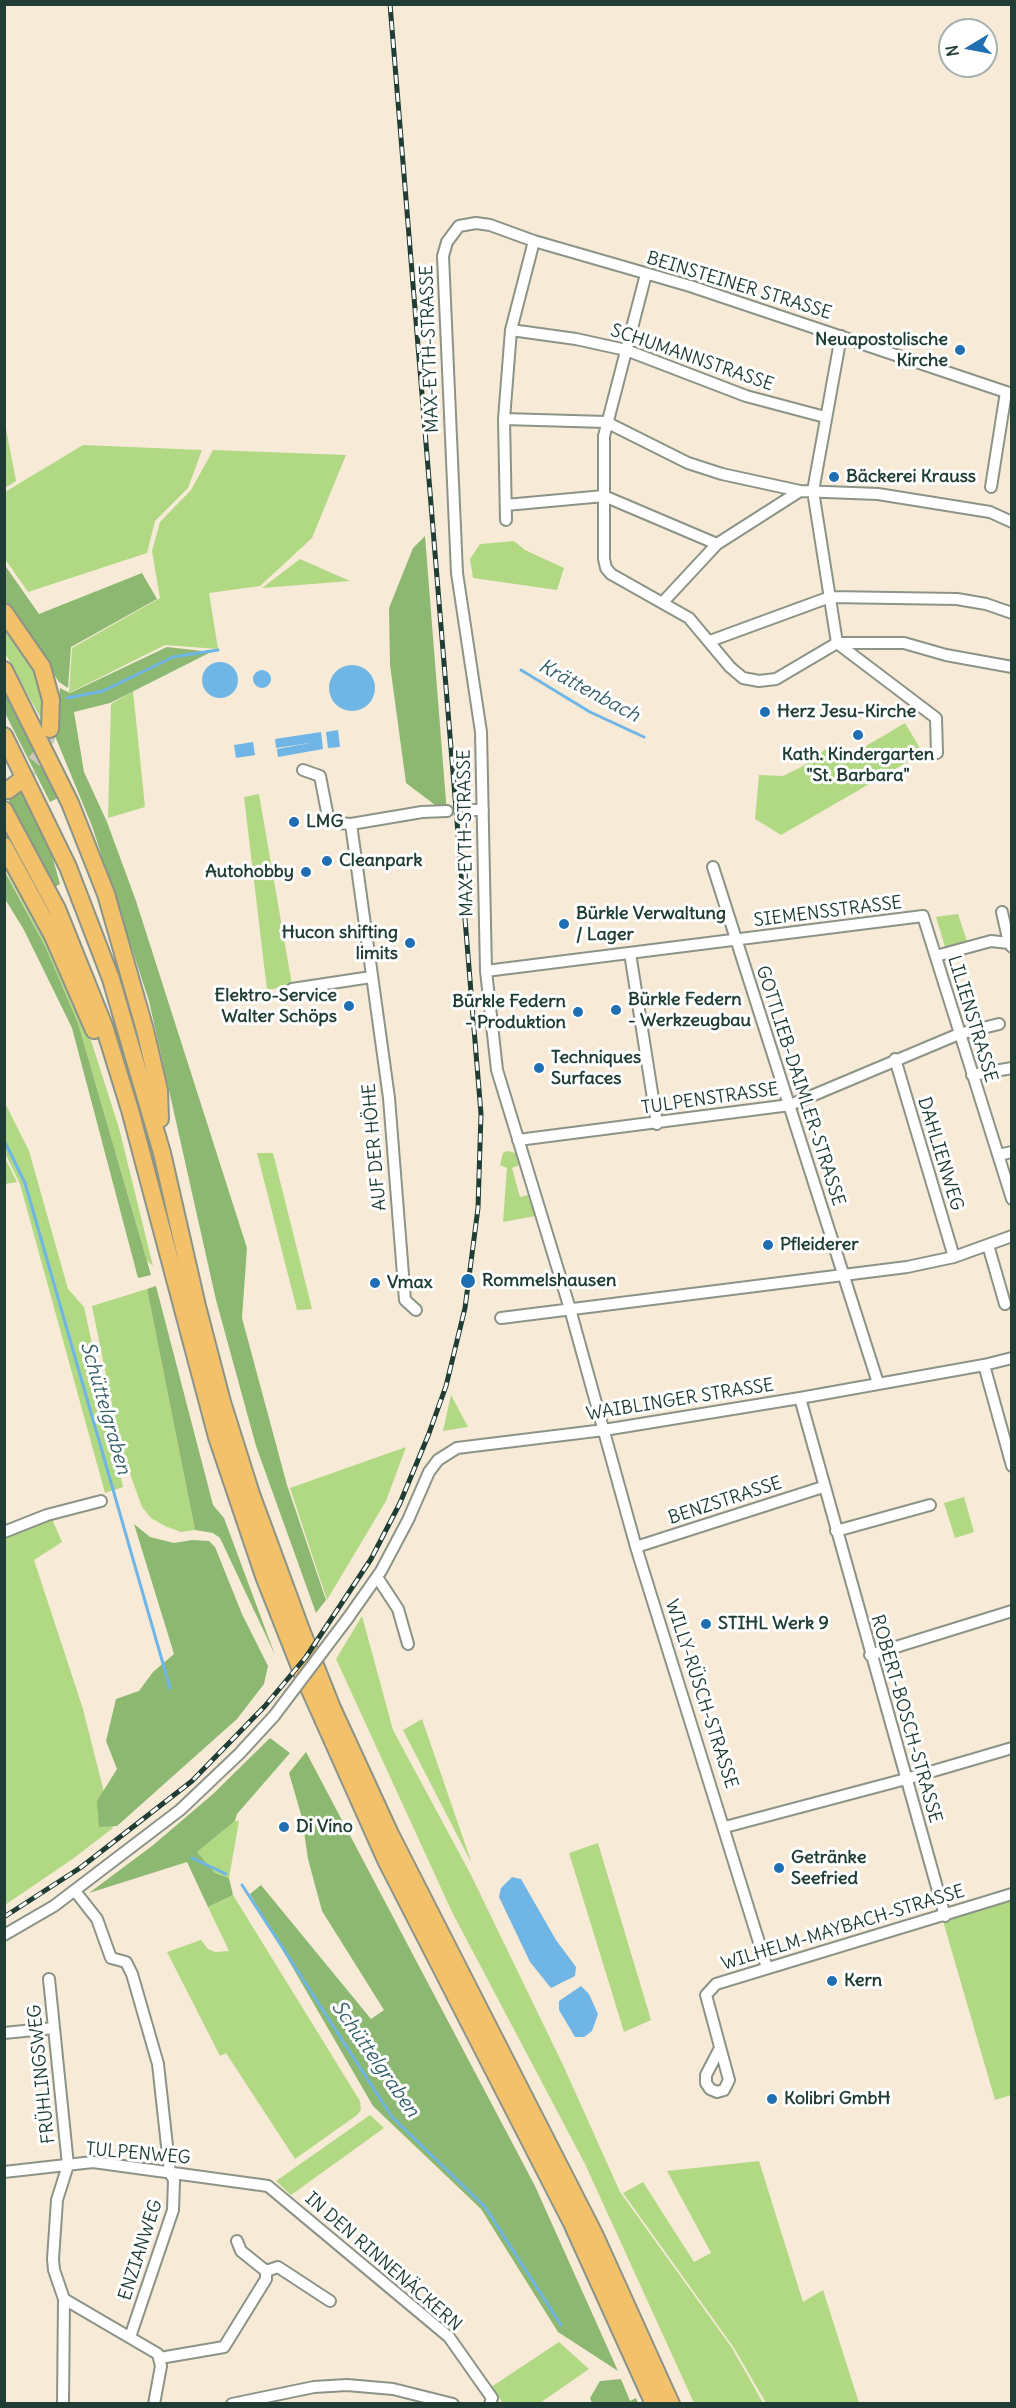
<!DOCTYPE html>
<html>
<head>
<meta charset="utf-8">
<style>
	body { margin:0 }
	#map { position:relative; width:1016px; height:2408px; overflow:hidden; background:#f7ebd8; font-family:Delius,sans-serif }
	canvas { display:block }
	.frame { position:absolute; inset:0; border:6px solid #1f3d34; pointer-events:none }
	.north { position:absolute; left:938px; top:18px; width:60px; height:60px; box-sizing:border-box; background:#fff; border:2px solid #a5b1ae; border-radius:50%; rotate:260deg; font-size:16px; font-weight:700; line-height:24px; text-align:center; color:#1f3d34 }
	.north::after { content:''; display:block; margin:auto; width:21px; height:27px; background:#1f6fb2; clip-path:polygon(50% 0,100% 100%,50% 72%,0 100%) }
</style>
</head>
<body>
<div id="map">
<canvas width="1016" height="2408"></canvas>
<div class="frame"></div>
<div class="north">N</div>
</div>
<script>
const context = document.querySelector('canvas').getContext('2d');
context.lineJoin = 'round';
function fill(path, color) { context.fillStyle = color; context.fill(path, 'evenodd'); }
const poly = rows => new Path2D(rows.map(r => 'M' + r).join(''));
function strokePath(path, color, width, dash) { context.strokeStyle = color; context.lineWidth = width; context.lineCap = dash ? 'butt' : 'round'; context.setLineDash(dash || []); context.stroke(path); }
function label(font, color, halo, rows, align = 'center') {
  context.font = font + ' Delius,sans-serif'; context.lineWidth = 6; context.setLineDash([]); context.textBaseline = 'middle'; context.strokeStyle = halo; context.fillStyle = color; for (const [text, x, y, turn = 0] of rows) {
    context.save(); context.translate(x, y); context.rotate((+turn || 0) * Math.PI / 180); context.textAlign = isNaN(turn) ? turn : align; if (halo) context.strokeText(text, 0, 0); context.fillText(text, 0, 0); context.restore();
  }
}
const green = poly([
	[4,418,16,481,5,488,4,488],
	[83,445,202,450,188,488,155,521,147,553,28,592,5,559,5,492],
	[213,450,346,455,312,538,260,586,209,593,218,649,165,645,69,693,72,648,160,598,152,551,160,522,191,490],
	[514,541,525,550,564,568,557,590,473,578,470,559,480,544],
	[300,559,350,581,262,588],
	[4,619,40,676,44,724,5,653],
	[133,691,145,807,108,818,111,704],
	[905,723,923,753,781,835,755,819,759,775,783,776,803,766,834,743,844,759],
	[259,794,292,985,267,990,244,797],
	[4,858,41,925,88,1031,119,1128,153,1266,147,1261,78,1023,45,946,5,870],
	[958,914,967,941,945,947,936,917],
	[4,1101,29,1151,68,1289,84,1307,123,1487,105,1493,20,1184,5,1153],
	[507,1151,516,1153,519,1165,512,1168,520,1197,528,1195,535,1216,503,1222,507,1168,500,1165,503,1153],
	[257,1153,273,1153,312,1309,297,1310],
	[4,1158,5,1158,17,1182,5,1184],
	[147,1289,195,1530,181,1532,165,1526,151,1518,142,1507,121,1449,92,1306],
	[451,1395,468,1427,443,1431],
	[406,1447,386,1501,327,1600,290,1488],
	[964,1497,974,1532,955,1538,944,1503],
	[52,1519,62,1542,34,1560,83,1709,113,1828,74,1858,5,1905,4,1536],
	[362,1616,393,1730,470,1873,563,2065,620,2192,732,2348,763,2403,694,2403,585,2164,452,1912,336,1659],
	[422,1719,472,1864,403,1730],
	[235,1821,239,1821,229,1878,215,1873,197,1852],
	[598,1843,651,2020,624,2032,569,1853],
	[233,1895,360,2101,361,2110,357,2115,295,2159,226,2053,220,2056,167,1952,201,1940,208,1949,215,1952,229,1951,208,1907],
	[1011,1900,1011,2095,995,2100,943,1921],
	[370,2115,384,2128,291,2195,276,2181],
	[759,2161,803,2302,823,2290,859,2403,766,2403,734,2348,623,2193,643,2182,694,2262,711,2253,667,2171],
	[559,2342,589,2369,540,2403,503,2403,491,2387]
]);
const forest = poly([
	[425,536,447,814,406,783,390,665,389,608,413,548],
	[4,564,39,614,142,573,157,599,71,647,68,688,59,682,5,601],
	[167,647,211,652,110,703,74,712,84,772,107,822,136,901,247,1248,242,1318,287,1485,326,1600,316,1613,256,1446,216,1300,149,1001,92,826,55,736,60,688,70,693],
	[4,691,33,748,58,798,50,802,5,713],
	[23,790,50,848,60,884,55,887,8,799],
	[4,870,45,946,78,1023,151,1275,138,1278,72,1028,24,930,5,899],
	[156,1286,213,1505,224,1518,275,1655,220,1538,213,1533,195,1530,147,1289],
	[134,1524,150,1537,174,1543,192,1540,209,1541,215,1547,242,1614,268,1666,264,1684,237,1719,117,1826,99,1827,97,1801,117,1769,106,1741,116,1699,139,1691,153,1672,174,1654],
	[270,1738,290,1753,237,1814,235,1821,197,1852,215,1873,229,1878,233,1895,208,1907,187,1862,89,1893,152,1846,213,1794],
	[306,1752,535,2186,618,2371,558,2332,481,2209,373,2106,250,1894,261,1885,371,2019,384,2010,322,1911,308,1859,302,1818,289,1773],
	[621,2379,630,2401,636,2398,638,2403,592,2403,590,2398,600,2381]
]);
const water = poly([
	'202 680a18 18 0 1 1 36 0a18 18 0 1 1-36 0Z',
	'329 688a23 23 0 1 1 46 0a23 23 0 1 1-46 0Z',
	'253 679a9 9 0 1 1 18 0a9 9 0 1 1-18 0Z',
	[338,730,340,747,328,748,326,732],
	[321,732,323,749,278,757,277,749,310,743,276,748,275,739],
	[253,742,255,755,236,758,234,745],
	[512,1877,521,1879,556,1940,576,1967,575,1976,551,1988,530,1962,499,1897,501,1888],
	[581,1986,589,1994,598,2014,592,2031,584,2037,575,2037,559,2010,559,2001]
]);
const stream = poly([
	[521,670,590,712,644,737],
	[67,698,103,691,173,657,218,650],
	[4,1140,25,1183,170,1688],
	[192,1858,226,1874],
	[242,1885,392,2117,485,2207,561,2325]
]);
const minorTunnel = poly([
	[447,811,468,810]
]);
const highwayTunnel = poly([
	[20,781,41,755,50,729]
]);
const minor = poly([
	[646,274,604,436,604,559,606,568,611,574,689,618,730,667,743,678,759,681,776,679,837,643,904,643,946,655,1012,667],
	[511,330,576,339,626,350,746,396,825,417],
	[841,336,813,491,837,643,936,718,937,753],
	[504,419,606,422,688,463,722,474,800,491],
	[991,487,1006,392],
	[506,505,604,496,717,544],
	[506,520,504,419,511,330,534,241],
	[664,601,717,544,800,491,878,494,990,512,1012,522],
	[710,641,830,597,957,599,986,604,1012,613],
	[303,770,320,776,328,817,338,823,351,824],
	[468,810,483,810],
	[713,867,878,1383],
	[1002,912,1009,943],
	[630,953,657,1124],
	[936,956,991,941,1009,943,1012,947],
	[486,971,923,916,1012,1199],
	[292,989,371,977],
	[895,1059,954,1257],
	[972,1075,1012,1068],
	[518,1140,790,1105,959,1034,999,1024],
	[998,1155,1012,1152],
	[988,1245,1005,1304],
	[416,1310,405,1300,389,1098,351,824,422,812,447,811],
	[501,1318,907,1267,954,1257,1012,1236],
	[984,1365,1012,1466],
	[800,1398,945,1916],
	[836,1531,930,1505],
	[4,1532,47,1515,101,1501],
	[636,1547,823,1487],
	[377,1577,398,1609,408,1644],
	[348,1618,381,1571,408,1520,429,1472,438,1460,457,1448,604,1430,800,1398,984,1365,1012,1358],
	[870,1655,1012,1611],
	[725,1827,906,1779,1012,1748],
	[75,1891,97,1919,111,1958,126,1962,132,1974,158,2064,170,2173,174,2180,173,2210,130,2337],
	[4,1935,54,1906,180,1810,240,1753,274,1716],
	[767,1968,636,1547,570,1309,497,1070,486,971,481,732,457,573,443,256,447,242,459,226,476,223,490,225,534,241,690,286,1012,394],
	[49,1979,68,2165,57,2200,53,2259,54,2270,64,2299,63,2404],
	[4,2033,54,2028],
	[720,2048,706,2075,706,2083,710,2089,717,2092,724,2090,729,2080,706,1995,716,1984,1012,1894],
	[4,2172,93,2162,268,2186,449,2337,492,2398,490,2404],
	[266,2271,278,2267,330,2301],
	[64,2299,158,2354,161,2366,154,2404],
	[160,2358,224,2347,266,2279,266,2271,241,2251,237,2241],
	[232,2404,314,2387,347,2385,393,2389,453,2404]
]);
const highway = poly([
	[4,612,42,667,51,700,50,729],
	[4,670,70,803,106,894,145,1030,159,1090,160,1119],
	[4,736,68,867,111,979,162,1153,197,1306,222,1402,251,1494,301,1630,332,1708,390,1834,595,2236,671,2404],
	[8,790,20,781],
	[4,810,57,909,104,1026,130,1110,217,1437,264,1576,302,1672,386,1860,572,2223,654,2404],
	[4,846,53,936,94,1030]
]);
const rail = poly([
	[4,1917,80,1868,192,1781,265,1706,306,1657,371,1559,400,1503,428,1436,446,1386,465,1308,478,1208,481,1114,390,4]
]);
const minorBridge = poly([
	[274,1716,348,1618]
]);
const markers = [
	[960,350,6,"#1f6fb2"],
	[834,477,6,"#1f6fb2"],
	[765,712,6,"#1f6fb2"],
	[858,735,6,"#1f6fb2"],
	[294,822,6,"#1f6fb2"],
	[327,861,6,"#1f6fb2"],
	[306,872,6,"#1f6fb2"],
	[564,924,6,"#1f6fb2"],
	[410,943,6,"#1f6fb2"],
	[349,1006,6,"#1f6fb2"],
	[616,1010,6,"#1f6fb2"],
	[578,1012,6,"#1f6fb2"],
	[539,1068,6,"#1f6fb2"],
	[768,1245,6,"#1f6fb2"],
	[468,1281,8,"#1f6fb2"],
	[375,1283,6,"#1f6fb2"],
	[706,1624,6,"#1f6fb2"],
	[284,1827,6,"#1f6fb2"],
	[779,1868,6,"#1f6fb2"],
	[832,1981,6,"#1f6fb2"],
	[772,2099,6,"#1f6fb2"]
];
const streetNames = [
	["BEINSTEINER STRASSE",739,286,17],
	["MAX-EYTH-STRASSE",430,349,-92],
	["SCHUMANNSTRASSE",692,358,19],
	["MAX-EYTH-STRASSE",466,833,-91],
	["SIEMENSSTRASSE",828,912,-7],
	["LILIENSTRASSE",972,1019,73],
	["GOTTLIEB-DAIMLER-STRASSE",800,1086,72],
	["TULPENSTRASSE",710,1099,-8],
	["AUF DER HÖHE",375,1147,-95],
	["DAHLIENWEG",940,1154,73],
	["WAIBLINGER STRASSE",680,1400,-9],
	["BENZSTRASSE",725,1501,-18],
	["WILLY-RÜSCH-STRASSE",701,1694,72],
	["ROBERT-BOSCH-STRASSE",906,1719,74],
	["WILHELM-MAYBACH-STRASSE",843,1928,-17],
	["FRÜHLINGSWEG",42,2074,-96],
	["TULPENWEG",138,2154,5],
	["ENZIANWEG",141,2250,-72],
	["IN DEN RINNENÄCKERN",383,2262,41]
];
const poiNames = [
	["Neuapostolische",948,340,"right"],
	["Kirche",948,361,"right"],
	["Bäckerei Krauss",846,477],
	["Herz Jesu-Kirche",777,712],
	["Kath. Kindergarten",858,755,"center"],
	["\"St. Barbara\"",858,776,"center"],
	["LMG",306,822],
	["Cleanpark",339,861],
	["Autohobby",294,872,"right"],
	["Bürkle Verwaltung",576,914],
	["/ Lager",576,935],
	["Hucon shifting",398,933,"right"],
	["limits",398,954,"right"],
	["Elektro-Service",337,996,"right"],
	["Walter Schöps",337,1017,"right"],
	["Bürkle Federn",628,1000],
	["- Werkzeugbau",628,1021],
	["Bürkle Federn",566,1002,"right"],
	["- Produktion",566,1023,"right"],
	["Techniques",551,1058],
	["Surfaces",551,1079],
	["Pfleiderer",780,1245],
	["Rommelshausen",482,1281],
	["Vmax",387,1283],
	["STIHL Werk 9",718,1624],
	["Di Vino",296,1827],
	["Getränke",791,1858],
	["Seefried",791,1879],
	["Kern",844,1981],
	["Kolibri GmbH",784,2099]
];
const waterNames = [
	["Krättenbach",589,691,28],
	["Schüttelgraben",105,1408,74],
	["Schüttelgraben",375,2059,55]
];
fill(green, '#b1d883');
fill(forest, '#8cb871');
fill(water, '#6fb5e6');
strokePath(stream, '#6fb5e6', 3);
strokePath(minorTunnel, '#ccc8b7', 10, [10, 5]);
strokePath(highwayTunnel, '#ccc8b7', 16, [16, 8]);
strokePath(minor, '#8b9486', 14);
strokePath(highway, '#8b9486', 20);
strokePath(minor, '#fff', 10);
strokePath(highway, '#f4c16b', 16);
strokePath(rail, '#1f3d34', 5);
strokePath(rail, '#fff', 3, [9]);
strokePath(minorBridge, '#8b9486', 14, []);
strokePath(minorBridge, '#fff', 10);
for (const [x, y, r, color] of markers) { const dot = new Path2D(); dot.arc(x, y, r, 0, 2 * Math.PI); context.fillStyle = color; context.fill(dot); strokePath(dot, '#fff', 2); }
label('18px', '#1f3d34', '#fff', streetNames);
label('bold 18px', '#1f3d34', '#fff', poiNames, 'left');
label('italic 20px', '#376169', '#fff', waterNames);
</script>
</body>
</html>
